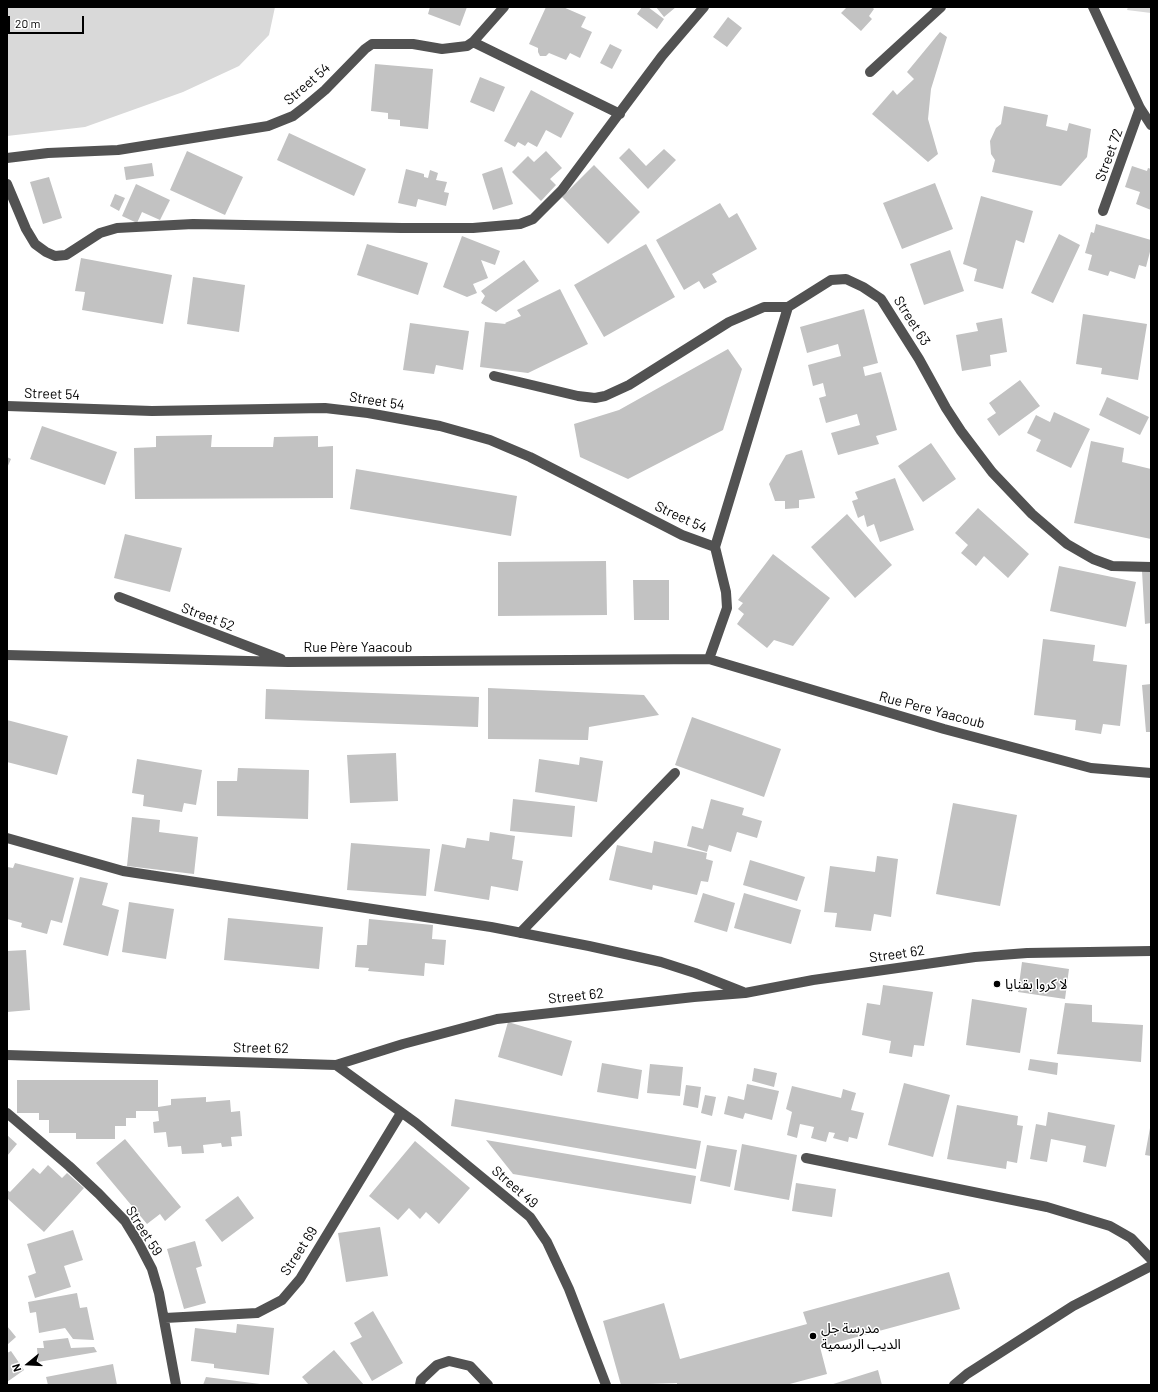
<!DOCTYPE html>
<html>
<head>
<meta charset="utf-8">
<style>
	body { margin:0 }
	#map { position:relative; width:1158px; height:1392px; overflow:hidden; background:#fff; font-family:Barlow,sans-serif }
	canvas { display:block }
	.frame { position:absolute; inset:0; border:8px solid #000; pointer-events:none }
	.north { position:absolute; left:8px; top:1344px; width:40px; height:40px; -webkit-text-stroke:3px #fff; paint-order:stroke; rotate:252deg; font-size:11px; font-weight:700; line-height:16px; text-align:center; color:#000 }
	.north::after { content:''; display:block; margin:auto; width:14px; height:18px; background:#000; clip-path:polygon(50% 0,100% 100%,50% 72%,0 100%) }
	.scale { position:absolute; left:8px; top:16px; width:76px; height:18px; box-sizing:border-box; border:2px solid #000; border-top:0; padding-left:5px; font-size:12px; line-height:14px; white-space:nowrap; color:#000; -webkit-text-stroke:3px #fff; paint-order:stroke }
</style>
</head>
<body>
<div id="map">
<canvas width="1158" height="1392"></canvas>
<div class="frame"></div>
<div class="north">N</div>
<div class="scale">20 m</div>
</div>
<script>
const context = document.querySelector('canvas').getContext('2d');
context.lineJoin = 'round';
function fill(path, color) { context.fillStyle = color; context.fill(path, 'evenodd'); }
const poly = rows => new Path2D(rows.map(r => 'M' + r).join(''));
function strokePath(path, color, width, dash) { context.strokeStyle = color; context.lineWidth = width; context.lineCap = dash ? 'butt' : 'round'; context.setLineDash(dash || []); context.stroke(path); }
function label(font, color, halo, rows, align = 'center') {
  context.font = font + ' Barlow,"Noto Sans Arabic",sans-serif'; context.lineWidth = 3; context.setLineDash([]); context.textBaseline = 'middle'; context.strokeStyle = halo; context.fillStyle = color; for (const [text, x, y, turn = 0] of rows) {
    context.save(); context.translate(x, y); context.rotate((+turn || 0) * Math.PI / 180); context.textAlign = isNaN(turn) ? turn : align; if (halo) context.strokeText(text, 0, 0); context.fillText(text, 0, 0); context.restore();
  }
}
const green = poly([
	[7,7,275,7,269,35,239,66,183,92,85,127,7,136],
	[1128,7,1151,7,1151,13,1127,10]
]);
const building = poly([
	[430,7,467,7,460,26,428,14],
	[546,7,563,7,586,17,581,27,592,32,580,58,570,53,566,60,549,53,546,56,540,56,538,52,538,48,529,44],
	[642,7,648,7,664,19,657,29,637,14],
	[656,7,676,7,664,17],
	[845,7,872,7,874,9,869,16,872,19,861,31,841,13,846,8],
	[728,17,742,28,727,47,713,37],
	[940,32,947,37,931,89,928,119,938,154,928,162,872,114,893,90,897,95,914,79,907,72],
	[610,44,622,50,612,69,600,63],
	[375,64,433,69,428,129,400,126,400,120,388,119,388,113,371,111],
	[480,77,505,87,494,112,470,102],
	[531,90,574,113,561,138,546,130,537,147,528,142,525,146,518,142,515,147,504,141],
	[1004,106,1048,115,1046,126,1067,131,1069,123,1091,129,1087,157,1061,186,992,172,995,160,991,154,990,141,996,128,1001,124],
	[289,133,366,169,354,196,277,160],
	[629,148,646,166,664,149,676,160,648,189,619,158],
	[187,151,243,177,225,215,170,190],
	[546,151,562,168,550,179,556,185,541,201,512,172,528,156,534,162],
	[152,163,154,176,126,180,124,167],
	[594,165,640,212,608,244,562,197],
	[1132,166,1147,171,1148,168,1151,169,1151,210,1136,204,1140,192,1125,187],
	[502,167,513,204,493,210,482,174],
	[406,169,424,174,424,177,428,178,430,170,438,173,436,180,447,182,444,192,449,193,446,206,418,199,416,207,398,203],
	[49,177,62,218,43,224,30,182],
	[935,183,953,229,902,249,883,203],
	[136,184,170,200,160,220,142,212,137,223,122,216],
	[115,194,125,198,119,211,110,206],
	[981,196,1033,211,1024,243,1016,240,1003,289,974,281,977,269,963,264],
	[720,203,729,218,737,213,757,249,712,274,717,282,704,289,699,281,684,290,656,240],
	[1096,224,1151,240,1151,248,1146,267,1139,265,1135,279,1110,271,1108,276,1088,270,1092,255,1085,253,1091,232,1094,233],
	[1059,234,1080,245,1053,303,1031,293],
	[462,236,500,251,495,265,481,260,488,278,473,284,477,293,467,297,443,287],
	[367,244,428,263,418,295,357,275],
	[646,244,675,297,604,337,574,285],
	[950,250,964,291,924,305,910,264],
	[81,258,172,275,163,324,82,310,85,292,75,291],
	[524,260,539,281,496,312,481,303,485,296,481,291],
	[193,277,245,285,239,332,187,324],
	[560,289,588,344,528,373,480,367,485,322,506,324,505,323,521,316,517,310],
	[864,309,878,363,863,367,865,376,881,372,897,430,876,436,879,444,838,455,831,433,860,425,857,414,826,423,819,398,826,396,823,383,813,386,808,365,841,356,838,344,807,353,800,327],
	[1083,314,1147,324,1138,380,1101,374,1102,368,1076,364],
	[1002,318,1007,352,990,355,991,366,962,371,956,335,978,331,976,323],
	[410,323,469,331,463,370,436,365,434,374,403,370],
	[728,349,742,369,723,430,628,479,580,457,574,424,619,410],
	[1020,380,1040,406,999,436,987,419,996,413,989,403],
	[1107,397,1149,417,1140,435,1099,415],
	[1054,412,1090,429,1071,468,1036,451,1041,440,1027,433,1036,415,1050,422],
	[42,426,117,452,105,485,30,459],
	[212,435,211,447,273,447,274,437,318,436,318,447,333,446,333,498,135,499,134,448,156,447,156,436],
	[1091,441,1124,448,1122,462,1151,469,1151,539,1074,523],
	[931,443,956,479,923,502,898,466],
	[802,450,815,498,799,500,799,508,785,509,785,501,775,501,769,484,786,455],
	[7,457,11,459,7,468],
	[356,469,517,496,511,536,350,509],
	[895,478,914,530,880,542,874,524,867,527,864,515,858,518,852,501,858,499,855,492],
	[978,508,1029,554,1008,578,984,556,976,566,961,553,968,545,955,533],
	[847,514,892,565,855,598,811,547],
	[125,534,182,548,170,592,114,578],
	[773,554,830,598,793,646,774,640,767,648,737,624,744,614,738,609,743,603,738,600],
	[606,561,607,615,498,616,498,562],
	[1059,566,1136,582,1126,627,1050,611],
	[1142,571,1151,571,1151,623,1145,624],
	[633,580,669,580,669,620,634,620],
	[1043,639,1095,645,1093,661,1127,665,1120,726,1103,724,1101,734,1075,730,1076,720,1034,715],
	[1151,684,1151,732,1146,732,1142,685],
	[488,688,644,695,659,715,589,727,588,740,488,739],
	[266,689,479,697,478,727,265,719],
	[692,717,781,749,764,797,675,765],
	[7,720,68,736,57,775,7,762],
	[396,753,398,801,350,803,347,755],
	[580,757,603,761,597,802,535,792,539,759,579,765],
	[137,759,202,770,196,805,184,803,182,812,143,806,144,795,132,793],
	[238,768,309,770,308,819,217,816,217,781,237,781],
	[513,799,575,806,572,837,510,831],
	[711,799,744,808,742,815,762,821,757,838,737,832,731,852,709,845,707,852,687,846,692,826,703,829],
	[953,803,1017,815,1000,906,936,894],
	[132,817,160,820,159,832,198,837,194,874,127,866],
	[490,832,515,836,512,859,523,861,518,891,491,886,489,900,434,891,442,844,465,848,467,838,489,841],
	[654,841,707,853,706,859,713,861,708,882,701,881,697,895,653,885,652,890,609,880,617,845,652,853],
	[351,843,430,849,426,896,347,890],
	[877,856,898,859,891,917,874,914,871,931,835,927,837,913,824,912,830,866,875,872],
	[750,860,805,877,797,901,743,885],
	[15,863,74,878,62,923,51,920,47,934,21,927,22,923,7,919,7,867,13,868],
	[80,877,108,883,102,905,119,910,108,956,63,945],
	[703,893,735,903,727,932,694,922],
	[744,893,801,910,791,944,734,928],
	[129,902,174,909,166,959,122,952],
	[228,918,323,927,319,969,224,960],
	[369,919,433,925,432,939,446,940,444,965,425,963,424,976,368,971,369,968,355,967,357,945,367,945],
	[26,950,30,1010,7,1012,7,951],
	[1022,962,1069,969,1065,999,1018,992],
	[883,985,933,992,924,1046,914,1045,912,1057,889,1053,891,1041,862,1035,867,1003,880,1005],
	[972,999,1027,1008,1020,1053,966,1045],
	[1065,1003,1092,1005,1092,1022,1143,1025,1141,1062,1057,1054],
	[508,1022,572,1041,562,1076,498,1057],
	[1030,1059,1058,1063,1057,1075,1028,1070],
	[602,1063,642,1070,638,1099,597,1092],
	[650,1064,683,1067,680,1096,647,1093],
	[754,1068,777,1073,774,1087,752,1081],
	[17,1080,158,1080,158,1107,171,1105,171,1099,206,1097,206,1102,230,1100,231,1112,240,1111,242,1136,231,1137,232,1146,222,1147,221,1143,203,1145,204,1153,182,1154,181,1146,168,1147,166,1132,154,1133,153,1122,159,1121,158,1111,136,1111,136,1118,126,1118,126,1126,115,1126,115,1139,76,1139,76,1133,49,1133,49,1120,39,1120,39,1113,17,1113],
	[904,1083,950,1095,933,1157,888,1145],
	[747,1084,779,1091,772,1120,745,1113,743,1119,724,1114,728,1096,744,1100],
	[686,1085,701,1087,698,1108,683,1105],
	[792,1086,841,1098,843,1089,856,1093,851,1110,864,1113,857,1139,849,1137,848,1142,833,1138,835,1133,829,1132,826,1142,811,1138,814,1127,800,1124,797,1138,787,1135,792,1112,786,1109],
	[705,1095,716,1097,712,1116,701,1113],
	[455,1099,701,1141,696,1169,451,1126],
	[957,1105,1018,1116,1017,1125,1023,1126,1017,1163,1007,1161,1006,1169,947,1159],
	[1048,1112,1115,1125,1106,1167,1083,1162,1086,1146,1051,1139,1047,1162,1030,1159,1036,1124,1046,1126],
	[1150,1128,1151,1128,1151,1156,1145,1155],
	[7,1135,17,1144,7,1156],
	[125,1139,181,1207,165,1221,160,1214,147,1224,96,1163],
	[486,1140,696,1176,691,1204,513,1174],
	[415,1141,470,1188,439,1224,426,1212,420,1219,409,1208,398,1220,369,1196],
	[742,1144,797,1155,789,1200,734,1190],
	[707,1145,737,1150,730,1187,700,1181],
	[48,1165,62,1178,67,1173,84,1188,44,1232,7,1198,7,1190,10,1192,33,1168,40,1174],
	[796,1183,836,1189,832,1217,792,1211],
	[238,1196,254,1218,222,1242,205,1220],
	[380,1227,388,1276,346,1282,338,1233],
	[73,1230,83,1260,64,1266,71,1287,35,1298,28,1276,36,1273,27,1244],
	[195,1241,202,1266,196,1268,206,1303,184,1309,167,1249],
	[949,1272,960,1309,820,1347,827,1374,786,1385,677,1385,677,1383,621,1385,603,1321,664,1303,680,1359,807,1324,803,1312],
	[77,1293,80,1308,87,1307,94,1340,73,1339,65,1328,39,1333,36,1312,30,1313,28,1302],
	[373,1311,403,1363,372,1381,350,1343,362,1337,354,1323],
	[237,1324,274,1328,269,1375,214,1368,214,1364,191,1361,195,1328,236,1333],
	[7,1326,16,1337,7,1345],
	[68,1338,71,1348,94,1347,97,1352,38,1362,37,1348,44,1348,43,1341],
	[334,1350,364,1385,309,1385,302,1377],
	[11,1351,24,1370,7,1382,7,1353],
	[113,1364,117,1385,48,1385,46,1377],
	[878,1370,882,1385,830,1385],
	[206,1377,260,1384,260,1385,203,1385]
]);
const minor = poly([
	[1093,7,1140,108,1151,125],
	[473,42,620,114],
	[870,72,941,7],
	[7,158,48,153,118,150,268,126,293,116,306,106,325,90,365,49,372,44,413,44,442,49,467,46,473,42,504,7],
	[7,184,26,229,35,244,46,252,55,256,66,255,100,233,117,228,193,224,402,228,473,228,520,224,533,219,562,190,662,56,704,7],
	[1103,211,1140,108],
	[494,376,578,396,595,398,605,396,629,385,729,322,764,307,788,307],
	[7,406,152,411,325,408,368,413,440,426,490,440,530,457,682,535,715,547],
	[119,597,281,659],
	[7,655,288,662,709,659,944,729,1091,768,1151,773],
	[709,659,727,608,726,592,715,547,788,307,831,280,846,279,863,287,881,299,919,359,946,408,961,431,992,472,1032,514,1067,544,1093,559,1112,566,1151,567],
	[7,838,123,871,491,927,589,946,661,962,695,973,743,992],
	[520,933,675,773],
	[7,1055,336,1065,403,1044,497,1019,694,997,745,993,813,980,975,957,1027,953,1151,951],
	[336,1065,416,1123,530,1217,547,1242,569,1289,606,1385],
	[7,1113,69,1166,99,1194,125,1221,139,1244,152,1269,159,1293,176,1385],
	[806,1158,1047,1207,1110,1226,1131,1238,1151,1259],
	[165,1318,257,1313,282,1300,300,1279,401,1113],
	[420,1385,421,1380,437,1365,449,1361,470,1366,488,1385],
	[954,1385,967,1374,1073,1306,1151,1266]
]);
const markers = [
	[997,984,4,"#000"],
	[813,1336,4,"#000"]
];
const streetNames = [
	["Street 54",307,84,-41],
	["Street 72",1109,155,-70],
	["Street 63",912,321,58],
	["Street 54",52,394,2],
	["Street 54",377,401,9],
	["Street 54",681,517,25],
	["Street 52",208,617,21],
	["Rue Père Yaacoub",358,647],
	["Rue Pere Yaacoub",932,710,15],
	["Street 62",897,954,-8],
	["Street 62",576,996,-6],
	["Street 62",261,1048,1],
	["Street 49",515,1187,41],
	["Street 59",144,1231,58],
	["Street 69",299,1251,-57]
];
const poiNames = [
	["لا كروا بقنايا",1005,984],
	["مدرسة جل",821,1328],
	["الديب الرسمية",821,1344]
];
fill(green, '#d9d9d9');
fill(building, '#c2c2c2');
strokePath(minor, '#525252', 10);
for (const [x, y, r, color] of markers) { const dot = new Path2D(); dot.arc(x, y, r, 0, 2 * Math.PI); context.fillStyle = color; context.fill(dot); strokePath(dot, '#fff', 1.5); }
label('14px', '#000', '#fff', streetNames);
label('14px', '#000', '#fff', poiNames, 'left');
</script>
</body>
</html>
